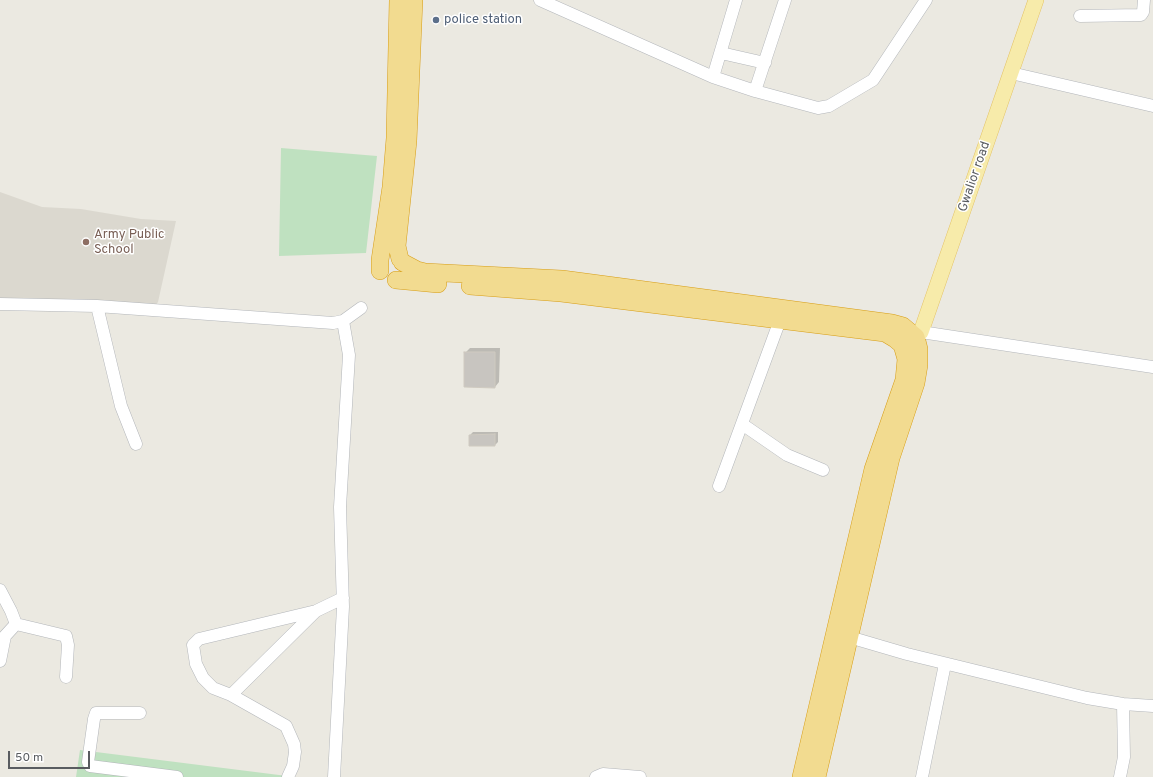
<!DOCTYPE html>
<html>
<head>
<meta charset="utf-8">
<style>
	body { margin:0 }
	#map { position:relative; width:1153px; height:777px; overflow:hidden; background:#ebe9e1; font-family:Overpass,sans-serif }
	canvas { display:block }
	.scale { position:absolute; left:8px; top:751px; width:82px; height:18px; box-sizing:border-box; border:2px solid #595c60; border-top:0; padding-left:5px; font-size:12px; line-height:14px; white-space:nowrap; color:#595c60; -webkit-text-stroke:3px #fff; paint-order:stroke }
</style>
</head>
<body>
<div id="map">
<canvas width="1153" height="777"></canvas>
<div class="scale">50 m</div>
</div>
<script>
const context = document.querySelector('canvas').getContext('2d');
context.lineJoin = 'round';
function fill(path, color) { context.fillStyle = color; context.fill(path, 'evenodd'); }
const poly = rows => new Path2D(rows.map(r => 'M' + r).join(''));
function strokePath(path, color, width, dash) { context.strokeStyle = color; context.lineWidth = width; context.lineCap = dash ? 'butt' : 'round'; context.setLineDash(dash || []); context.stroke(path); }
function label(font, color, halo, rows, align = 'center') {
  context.font = font + ' Overpass,sans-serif'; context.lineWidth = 3; context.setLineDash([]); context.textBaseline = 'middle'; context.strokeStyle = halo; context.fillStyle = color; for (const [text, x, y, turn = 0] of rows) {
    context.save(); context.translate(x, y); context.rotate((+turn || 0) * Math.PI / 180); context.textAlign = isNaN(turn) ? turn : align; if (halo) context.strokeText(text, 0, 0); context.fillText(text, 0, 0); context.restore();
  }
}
const education = poly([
	[0,192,42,207,81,209,141,219,176,221,158,302,154,307,0,300]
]);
const green = poly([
	[281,148,377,156,366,253,279,256],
	[80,750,295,777,76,777]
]);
const shadow = poly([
	[470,348,500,348,499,382,495,387,465,353],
	[473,432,498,432,498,442,495,445,470,435]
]);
const building = poly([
	[464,352,495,352,495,388,464,387,464,352],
	[495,434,495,446,469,446,469,435,495,434]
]);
const minor = poly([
	[540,0,713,77,755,91,818,108,829,106,873,80,926,0],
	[1080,16,1141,15,1143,12,1144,0],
	[721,53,765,63],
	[1011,73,1153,106],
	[713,77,736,0],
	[755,91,785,0],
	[0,304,97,306,333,323,343,321,361,308],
	[97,306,121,406,136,444],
	[921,332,1153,367],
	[742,424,787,455,823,470],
	[719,486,780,320],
	[0,590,11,611,16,624,66,636,68,645,66,677],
	[849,637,907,654,1087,698,1123,704,1153,706],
	[0,661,5,636,16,624],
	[231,695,315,612],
	[140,713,96,713,94,719,88,762,90,766,177,777],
	[288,777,293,766,295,752,294,744,286,726,231,695,213,688,203,678,196,664,193,645,199,639,316,611,343,598],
	[334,777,343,607,340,507,349,355,343,321],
	[596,777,603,774,640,777],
	[922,777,945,664],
	[1120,777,1124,757,1123,704]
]);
const major = poly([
	[907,342,921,332,1036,0]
]);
const highway = poly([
	[400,259,397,246,408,141,414,0],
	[402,262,417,270,425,272,562,279,892,323,903,326,916,337,919,349,919,365,916,383,891,458,817,777],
	[380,271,380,260,391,187,395,138,398,0],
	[396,280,438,284],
	[470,286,561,293,885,333,895,339,902,345,906,359,904,380,873,469,801,777]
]);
const markers = [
	[436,20,4,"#5c6f8a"],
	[86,242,4,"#8d6e63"]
];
const serviceNames = [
	["police station",444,20]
];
const streetNames = [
	["Gwalior road",975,177,-71]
];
const educationNames = [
	["Army Public",94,235],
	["School",94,250]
];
fill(education, '#dbd8cf');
fill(green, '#bfe1c0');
fill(shadow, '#0003');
fill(building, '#c8c5c0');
strokePath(building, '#cfcac0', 1);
strokePath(minor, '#b3b6ba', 13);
strokePath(major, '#e3c162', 16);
strokePath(highway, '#d79d15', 18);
strokePath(minor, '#fff', 12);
strokePath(major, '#f7ebaa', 15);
strokePath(highway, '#f2db90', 17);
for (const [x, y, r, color] of markers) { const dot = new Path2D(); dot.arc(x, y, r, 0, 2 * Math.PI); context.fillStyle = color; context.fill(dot); strokePath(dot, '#fff', 1.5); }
label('13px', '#4e5e75', '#fff', serviceNames, 'left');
label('13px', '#595c60', '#fff', streetNames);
label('13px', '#785e54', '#fff', educationNames, 'left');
</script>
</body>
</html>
